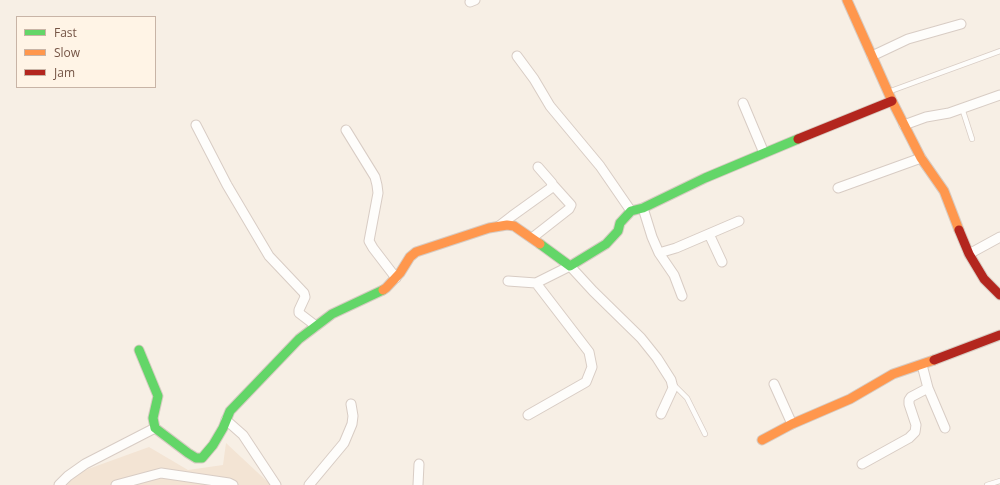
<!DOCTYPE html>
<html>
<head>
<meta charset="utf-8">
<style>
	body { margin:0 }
	#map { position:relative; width:1000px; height:485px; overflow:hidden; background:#f7efe5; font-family:"Open Sans",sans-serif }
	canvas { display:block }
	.legend { position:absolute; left:16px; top:16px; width:140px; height:72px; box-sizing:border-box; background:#fff4e6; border:1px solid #c8b4a6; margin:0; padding:5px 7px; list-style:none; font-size:12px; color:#755445 }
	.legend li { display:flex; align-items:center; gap:8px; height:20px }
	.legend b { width:20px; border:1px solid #c8b4a6 }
</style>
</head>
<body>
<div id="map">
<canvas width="1000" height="485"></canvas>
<ul class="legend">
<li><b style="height:5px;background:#63d668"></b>Fast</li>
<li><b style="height:5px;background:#ff974d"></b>Slow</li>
<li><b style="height:5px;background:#b3261e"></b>Jam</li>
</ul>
</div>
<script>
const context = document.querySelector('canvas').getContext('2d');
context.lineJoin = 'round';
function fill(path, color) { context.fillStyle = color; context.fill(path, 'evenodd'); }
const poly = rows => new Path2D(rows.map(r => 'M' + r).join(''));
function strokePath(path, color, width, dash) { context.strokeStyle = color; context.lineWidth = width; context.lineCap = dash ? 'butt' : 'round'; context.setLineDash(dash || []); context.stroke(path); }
const residential = poly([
	[226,443,271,485,67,485,77,473,149,447,188,470,223,465]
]);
const lane = poly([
	[888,92,1000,51],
	[962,108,972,139],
	[673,384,687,398,705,434],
	[987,485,1000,481]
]);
const street = poly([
	[470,2,475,0],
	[517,56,534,79,550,106,600,166,631,211],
	[872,56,908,39,961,24],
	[743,103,764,153],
	[196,125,227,185,269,256,304,293,305,297,299,310,299,313,316,326],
	[904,125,926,117,949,113,1000,95],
	[346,130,375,177,377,185,378,193,369,241,373,248,396,278],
	[838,188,921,158],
	[643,208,652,237,659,253,674,275,682,296],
	[499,226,512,216,551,188,552,183,538,167],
	[709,234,722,262],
	[532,238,569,209,571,205,553,185],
	[659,253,676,248,739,221],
	[969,254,1000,237],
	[508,281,536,283,570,266,593,291,641,338,657,358,671,380,673,388,661,414],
	[922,365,928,388,945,428],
	[774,384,792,424],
	[528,415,586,382,592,367,589,352,536,283],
	[226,420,243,435,276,485],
	[862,464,909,438,915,432,916,425,909,404,909,400,911,397,928,388],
	[59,485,68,476,85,464,155,428],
	[116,485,161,473,229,483,233,485],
	[309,485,344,443,352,424,353,416,351,404],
	[418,485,419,464]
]);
const fast = poly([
	[540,244,570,266,606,244,618,231,620,223,631,211,643,208,705,178,798,139],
	[139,350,158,396,153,418,155,428,188,453,196,458,202,458,213,445,223,428,230,411,299,339,332,314,383,290]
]);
const slow = poly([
	[847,0,892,101,921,158,944,191,959,230],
	[383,290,386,288,400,273,410,257,416,252,489,228,507,225,514,226,540,244],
	[762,440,792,424,850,399,893,374,934,360]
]);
const jam = poly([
	[798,139,892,101],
	[959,230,969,254,984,279,1000,295],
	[934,360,1000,335]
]);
fill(residential, '#f3e4d4');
strokePath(lane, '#d8ccc4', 6);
strokePath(street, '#d8ccc4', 11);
strokePath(fast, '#d7cbc2', 11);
strokePath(slow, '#d7cbc2', 11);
strokePath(jam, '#d7cbc2', 11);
strokePath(lane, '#fefdfb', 4.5);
strokePath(street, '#fefdfb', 9);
strokePath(fast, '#63d668', 9);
strokePath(slow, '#ff974d', 9);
strokePath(jam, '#b3261e', 9);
</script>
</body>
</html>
